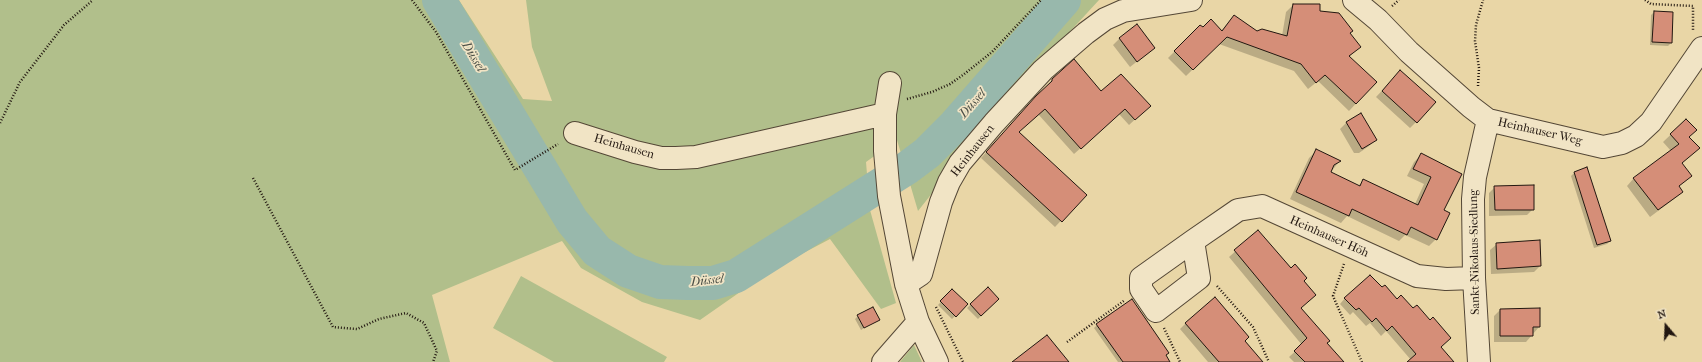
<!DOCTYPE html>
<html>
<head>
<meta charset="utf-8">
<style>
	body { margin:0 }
	#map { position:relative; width:1702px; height:362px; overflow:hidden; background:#e9d6a6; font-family:"IM FELL French Canon",serif }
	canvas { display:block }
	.north { position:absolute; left:1646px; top:306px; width:40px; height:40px; -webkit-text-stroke:3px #f1e4c5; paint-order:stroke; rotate:341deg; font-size:11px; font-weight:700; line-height:16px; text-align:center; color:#221710 }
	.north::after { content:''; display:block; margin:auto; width:14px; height:18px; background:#221710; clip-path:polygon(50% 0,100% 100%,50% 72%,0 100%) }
</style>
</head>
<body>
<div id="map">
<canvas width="1702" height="362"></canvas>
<div class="north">N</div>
</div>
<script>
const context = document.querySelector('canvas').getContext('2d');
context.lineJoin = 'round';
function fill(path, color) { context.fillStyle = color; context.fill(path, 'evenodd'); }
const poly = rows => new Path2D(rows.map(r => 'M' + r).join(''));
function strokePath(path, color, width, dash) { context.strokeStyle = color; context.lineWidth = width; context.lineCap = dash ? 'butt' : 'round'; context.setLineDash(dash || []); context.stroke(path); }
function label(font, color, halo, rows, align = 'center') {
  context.font = font + ' "IM FELL French Canon",serif'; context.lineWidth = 3.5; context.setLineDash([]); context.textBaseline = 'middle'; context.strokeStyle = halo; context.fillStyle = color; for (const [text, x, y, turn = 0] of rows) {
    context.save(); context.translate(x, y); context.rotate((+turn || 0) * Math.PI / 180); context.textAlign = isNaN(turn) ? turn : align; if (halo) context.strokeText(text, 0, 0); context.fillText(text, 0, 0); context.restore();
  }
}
const green = poly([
	[0,0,459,0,523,99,552,101,532,47,526,0,1099,0,997,111,918,211,897,140,866,162,870,210,896,303,881,309,830,239,773,269,700,320,642,302,581,268,562,241,432,295,450,362,0,362],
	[521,276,667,357,664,362,554,362,493,328],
	[914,345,922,362,900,362]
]);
const shadow = poly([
	[1293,5,1319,12,1349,33,1359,47,1349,57,1376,82,1349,111,1318,81,1308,89,1294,71,1219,44,1186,76,1168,58,1200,26,1221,31,1234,16,1257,32,1282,36,1286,12],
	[1654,12,1671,43,1668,46,1650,45,1651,15],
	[1120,38,1154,48,1130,67,1113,45],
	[1394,78,1416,122,1410,128,1376,97],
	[1052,80,1101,93,1143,112,1129,125,1119,114,1074,154,1038,114,1018,132,1085,195,1055,227,981,158],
	[1360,114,1376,140,1369,146,1359,153,1354,153,1340,129,1346,123],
	[1686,120,1691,155,1681,164,1691,176,1678,187,1682,192,1674,199,1650,217,1627,186,1634,178,1671,151,1663,142],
	[1316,151,1339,162,1330,173,1358,186,1364,180,1415,204,1424,184,1407,176,1414,162,1421,155,1461,174,1443,211,1436,239,1429,246,1405,235,1399,241,1347,216,1341,223,1290,199,1309,158],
	[1587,169,1610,241,1607,244,1594,248,1571,176,1574,173],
	[1495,187,1533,209,1527,215,1489,216,1489,193],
	[1258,231,1303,281,1300,308,1326,344,1343,362,1294,362,1289,357,1302,345,1229,257],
	[1497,244,1540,266,1534,272,1491,274,1490,250],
	[988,288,998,299,978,319,967,308],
	[952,290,967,304,952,319,938,305],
	[1345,298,1440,347,1450,362,1409,362,1411,360,1386,331,1381,336,1370,323,1366,326,1353,312,1350,315,1340,304],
	[1539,309,1539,327,1526,342,1494,342,1494,316,1500,310],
	[858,316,879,319,861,330,855,319],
	[1186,323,1244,341,1251,362,1208,362,1180,329],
	[1097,325,1165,356,1169,362,1118,362,1094,328]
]);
const river = poly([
	[439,0,572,221,597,251,628,271,660,282,688,283,713,283,736,276,907,168,927,153,955,125,1064,0]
]);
const building = poly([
	[1293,4,1320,4,1320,11,1339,13,1353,31,1350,33,1361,47,1349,56,1377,82,1356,104,1325,75,1316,83,1301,64,1227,37,1193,70,1174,51,1200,25,1203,27,1211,19,1222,31,1234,15,1257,31,1262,29,1287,36,1293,4],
	[1654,11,1673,12,1672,43,1652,42,1654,11],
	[1137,24,1155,48,1137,62,1119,38,1137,24],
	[1074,59,1101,91,1121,74,1151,106,1135,120,1125,109,1081,149,1045,109,1019,132,1087,195,1062,222,986,152,1036,96,1052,81,1052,79,1074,59],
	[1400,70,1436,102,1417,123,1382,91,1400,70],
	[1361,113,1377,140,1362,149,1346,122,1361,113],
	[1686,119,1697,130,1689,137,1700,148,1682,163,1692,176,1679,186,1683,192,1658,210,1633,178,1679,144,1670,134,1686,119],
	[1316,149,1341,161,1334,165,1331,172,1360,186,1363,179,1418,205,1431,177,1413,169,1421,153,1462,174,1444,210,1450,213,1437,240,1411,227,1407,235,1352,209,1349,216,1296,192,1316,149],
	[1587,167,1611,241,1597,245,1574,172,1587,167],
	[1534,185,1534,210,1495,210,1494,186,1534,185],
	[1258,230,1291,268,1295,264,1307,278,1304,281,1316,295,1301,308,1330,341,1327,343,1344,362,1305,362,1294,351,1307,338,1234,250,1258,230],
	[1540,240,1541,266,1497,269,1496,243,1540,240],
	[1370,275,1382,287,1385,285,1397,299,1401,295,1413,308,1417,305,1430,320,1433,317,1451,338,1441,347,1454,362,1407,362,1416,354,1392,326,1387,331,1376,318,1372,322,1359,308,1356,310,1344,298,1370,275],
	[988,287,999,299,981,316,970,304,988,287],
	[952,289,968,304,956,317,940,301,952,289],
	[1215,297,1249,337,1245,341,1263,362,1219,362,1185,323,1215,297],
	[1132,299,1169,353,1166,355,1170,362,1123,362,1096,324,1132,299],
	[873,307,880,320,864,328,857,315,873,307],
	[1540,308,1540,327,1533,327,1533,336,1500,336,1500,309,1540,308],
	[1047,335,1069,362,1012,362,1047,335]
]);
const path = poly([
	[412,0,436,32,515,170,558,144],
	[1645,0,1651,4,1693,6,1693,30],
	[1392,6,1399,0],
	[1478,86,1479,68,1475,41,1476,25,1483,0],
	[907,99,932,92,950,84,963,75,992,52,1041,0],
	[0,123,20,82,64,25,93,0],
	[253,178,333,327,357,329,379,319,406,313,424,323,437,351,433,362],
	[1344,264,1333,296,1362,362],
	[1217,286,1253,327,1269,362],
	[936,307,963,362],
	[1164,328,1180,362],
	[1067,342,1125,300]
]);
const minor = poly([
	[1354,0,1378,20,1409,52,1471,107,1488,120,1603,147,1622,143,1636,136,1651,122,1702,48],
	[890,83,885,114,885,151,889,196,906,284,918,322,937,362],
	[575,133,635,152,661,158,676,158,696,157,885,114],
	[1193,241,1199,278,1156,311,1141,289,1141,278,1193,241,1238,210,1262,206,1417,276,1446,279,1474,278],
	[906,284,921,274,941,202,949,182,960,163,994,123,1043,70,1086,33,1105,19,1123,11,1191,0],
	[883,362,918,322],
	[1479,362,1474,278,1473,199,1475,177,1488,120]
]);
const streetNames = [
	["Heinhauser Weg",1540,132,13],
	["Heinhausen",624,147,16],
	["Heinhausen",973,151,-52],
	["Heinhauser Höh",1329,237,24],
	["Sankt-Nikolaus-Siedlung",1475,252,-91]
];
const waterNames = [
	["Düssel",473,57,59],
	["Düssel",973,104,-49],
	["Düssel",707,281,-6]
];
fill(green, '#b1bf8b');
fill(shadow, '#0003');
strokePath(river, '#98b8ac', 34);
fill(building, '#d58e78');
strokePath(building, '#221710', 1);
strokePath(minor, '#544736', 24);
strokePath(path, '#221710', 2.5, [1, 2]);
strokePath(minor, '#f1e4c5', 22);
label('12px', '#221710', '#f1e4c5', streetNames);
label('italic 13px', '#4b4f47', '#f1e4c5', waterNames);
</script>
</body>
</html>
